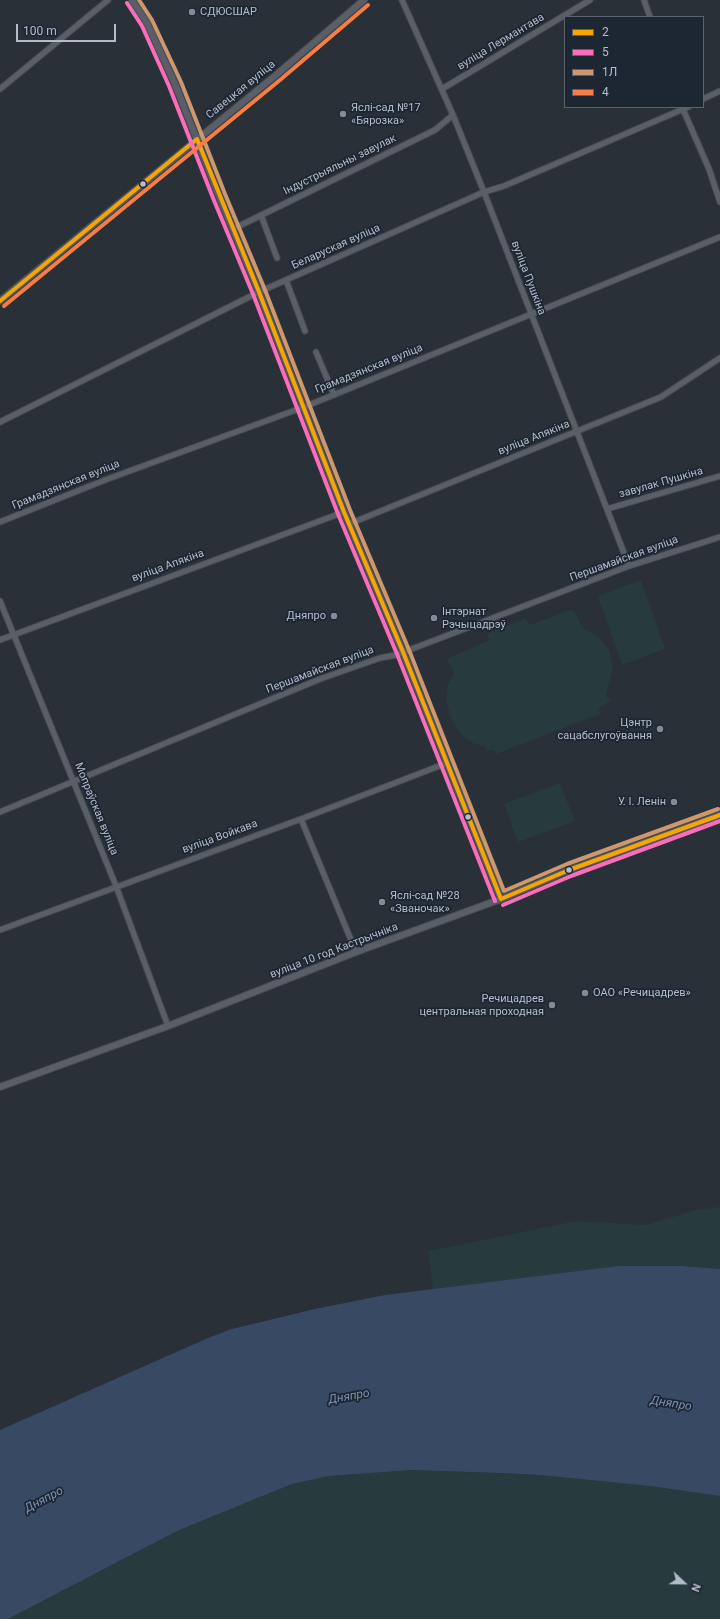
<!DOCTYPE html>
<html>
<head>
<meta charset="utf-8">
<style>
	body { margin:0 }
	#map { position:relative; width:720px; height:1619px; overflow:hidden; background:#2a3038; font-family:Roboto,sans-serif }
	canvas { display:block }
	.legend { position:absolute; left:564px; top:16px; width:140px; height:92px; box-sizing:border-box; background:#1d2633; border:1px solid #59626f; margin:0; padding:5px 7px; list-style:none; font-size:12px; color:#b4bcc9 }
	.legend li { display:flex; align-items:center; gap:8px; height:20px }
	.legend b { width:20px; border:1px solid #59626f }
	.north { position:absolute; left:664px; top:1563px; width:40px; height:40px; -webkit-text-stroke:3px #1d2633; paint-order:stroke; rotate:112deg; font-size:11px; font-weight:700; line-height:16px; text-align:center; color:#b4bcc9 }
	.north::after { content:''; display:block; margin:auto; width:14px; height:18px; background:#b4bcc9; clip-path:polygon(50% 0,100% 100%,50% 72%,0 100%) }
	.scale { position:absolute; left:16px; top:24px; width:100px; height:18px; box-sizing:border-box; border:2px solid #b4bcc9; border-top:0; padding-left:5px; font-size:12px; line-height:14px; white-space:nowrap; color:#b4bcc9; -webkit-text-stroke:3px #1d2633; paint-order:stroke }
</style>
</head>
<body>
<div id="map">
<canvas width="720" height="1619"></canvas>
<ul class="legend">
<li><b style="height:5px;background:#f7a600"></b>2</li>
<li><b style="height:5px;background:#fb6dba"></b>5</li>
<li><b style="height:5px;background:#cd976f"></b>1Л</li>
<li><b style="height:5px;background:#f77d43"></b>4</li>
</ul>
<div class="north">N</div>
<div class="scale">100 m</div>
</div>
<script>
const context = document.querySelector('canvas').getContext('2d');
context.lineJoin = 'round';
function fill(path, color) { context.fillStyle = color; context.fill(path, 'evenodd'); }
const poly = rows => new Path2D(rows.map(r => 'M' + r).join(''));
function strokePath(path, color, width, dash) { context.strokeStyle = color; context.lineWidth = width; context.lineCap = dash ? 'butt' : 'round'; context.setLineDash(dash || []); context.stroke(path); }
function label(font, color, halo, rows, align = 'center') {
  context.font = font + ' Roboto,sans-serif'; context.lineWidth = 3.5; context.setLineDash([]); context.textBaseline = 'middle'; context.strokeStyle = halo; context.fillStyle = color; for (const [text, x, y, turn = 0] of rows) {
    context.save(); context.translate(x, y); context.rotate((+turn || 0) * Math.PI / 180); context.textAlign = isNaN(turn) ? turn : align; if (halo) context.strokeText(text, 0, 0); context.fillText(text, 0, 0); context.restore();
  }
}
const green = poly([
	[641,580,665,649,622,665,598,596],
	[573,609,582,627,598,637,609,649,613,667,606,695,611,701,598,708,600,714,496,754,493,750,487,751,486,747,473,743,463,736,454,725,449,712,446,699,448,684,454,673,447,659,489,640,487,634,526,618,529,625],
	[560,783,575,821,518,842,504,804],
	[720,1207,720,1269,682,1266,618,1266,433,1289,428,1251,576,1221,646,1225,696,1210],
	[412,1470,540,1475,650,1486,720,1496,720,1619,8,1619,177,1531,292,1484,329,1476]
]);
const water = poly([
	[618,1266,682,1266,720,1269,720,1496,650,1486,540,1475,500,1473,412,1470,329,1476,292,1484,177,1531,8,1619,0,1619,0,1430,208,1338,232,1329,315,1309,385,1295]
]);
const minor = poly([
	[402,0,453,115,484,192,629,566],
	[644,0,650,17],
	[0,89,108,0],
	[442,89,590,0],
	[703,99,720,91],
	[682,107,709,169,720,202],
	[261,215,277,258],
	[233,229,435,130,453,115],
	[286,280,305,331],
	[316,352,334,395],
	[0,422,259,292,484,192,504,186,688,107],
	[607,509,720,476],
	[0,522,105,480,304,407,720,237],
	[349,524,661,397,720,358],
	[0,601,116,886,168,1026],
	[0,640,344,512],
	[0,812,320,679,380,658,396,655,629,566,720,537],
	[301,819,356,952],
	[0,930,301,819,447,763]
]);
const tertiary = poly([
	[132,0,147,23,175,84,219,196,259,292,344,512,403,652,501,899],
	[0,301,276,75,364,0],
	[0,1087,168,1026,356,952,501,899,569,870,720,815]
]);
const bus1 = poly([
	[197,139,259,292,344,512,403,652,501,899],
	[0,301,197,139],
	[501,899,569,870,720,815]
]);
const bus2 = poly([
	[127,3,142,26,169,86,213,198,253,294,338,514,397,654,495,901],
	[503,905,571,876,720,821]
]);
const bus3 = poly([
	[139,0,152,20,181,82,225,194,265,290,350,510,409,650,504,891,567,864,718,809]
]);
const bus4 = poly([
	[4,306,280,80,368,5]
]);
const markers = [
	[192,12,4,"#848b96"],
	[343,114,4,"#848b96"],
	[143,184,3.5,"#b4bcc9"],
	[334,616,4,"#848b96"],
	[434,618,4,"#848b96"],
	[660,729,4,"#848b96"],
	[674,802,4,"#848b96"],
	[468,817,3.5,"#b4bcc9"],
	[569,870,3.5,"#b4bcc9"],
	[382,902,4,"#848b96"],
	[585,993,4,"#848b96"],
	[552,1005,4,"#848b96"]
];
const poiNames = [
	["СДЮСШАР",200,12],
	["Яслі-сад №17",351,108],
	["«Бярозка»",351,121],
	["Інтэрнат",442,612],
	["Рэчыцадрэў",442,625],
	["Дняпро",326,616,"right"],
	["Цэнтр",652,723,"right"],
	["сацабслугоўвання",652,736,"right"],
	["У. І. Ленін",666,802,"right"],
	["Яслі-сад №28",390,896],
	["«Званочак»",390,909],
	["ОАО «Речицадрев»",593,993],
	["Речицадрев",544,999,"right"],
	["центральная проходная",544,1012,"right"]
];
const streetNames = [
	["вуліца Лермантава",501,42,-31],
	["Савецкая вуліца",241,90,-39],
	["Індустрыяльны завулак",340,165,-26],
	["Беларуская вуліца",336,247,-24],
	["вуліца Пушкіна",528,278,69],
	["Грамадзянская вуліца",369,369,-22],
	["вуліца Апякіна",534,438,-22],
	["завулак Пушкіна",661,483,-16],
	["Грамадзянская вуліца",66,485,-22],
	["Першамайская вуліца",624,559,-20],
	["вуліца Апякіна",168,566,-20],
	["Першамайская вуліца",320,670,-21],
	["Мопраўская вуліца",96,809,68],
	["вуліца Войкава",220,837,-20],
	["вуліца 10 год Кастрычніка",334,951,-21]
];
const waterNames = [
	["Дняпро",349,1397,-10],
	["Дняпро",671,1404,9],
	["Дняпро",44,1500,-28]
];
fill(green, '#273a3e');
fill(water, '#384963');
strokePath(minor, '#484c53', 7);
strokePath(tertiary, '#484c53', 8);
strokePath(minor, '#5a5e66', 5);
strokePath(tertiary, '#5a5e66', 6);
strokePath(bus1, '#f7a600', 4);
strokePath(bus2, '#fb6dba', 4);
strokePath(bus3, '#cd976f', 4);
strokePath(bus4, '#f77d43', 4);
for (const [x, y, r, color] of markers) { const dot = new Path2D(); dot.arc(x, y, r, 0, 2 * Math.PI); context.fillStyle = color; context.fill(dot); strokePath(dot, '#1d2633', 1.5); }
label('11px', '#b4bcc9', '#1d2633', poiNames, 'left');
label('11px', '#b4bcc9', '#1d2633', streetNames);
label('italic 12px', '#7c92b1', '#1d2633', waterNames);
</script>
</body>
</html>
